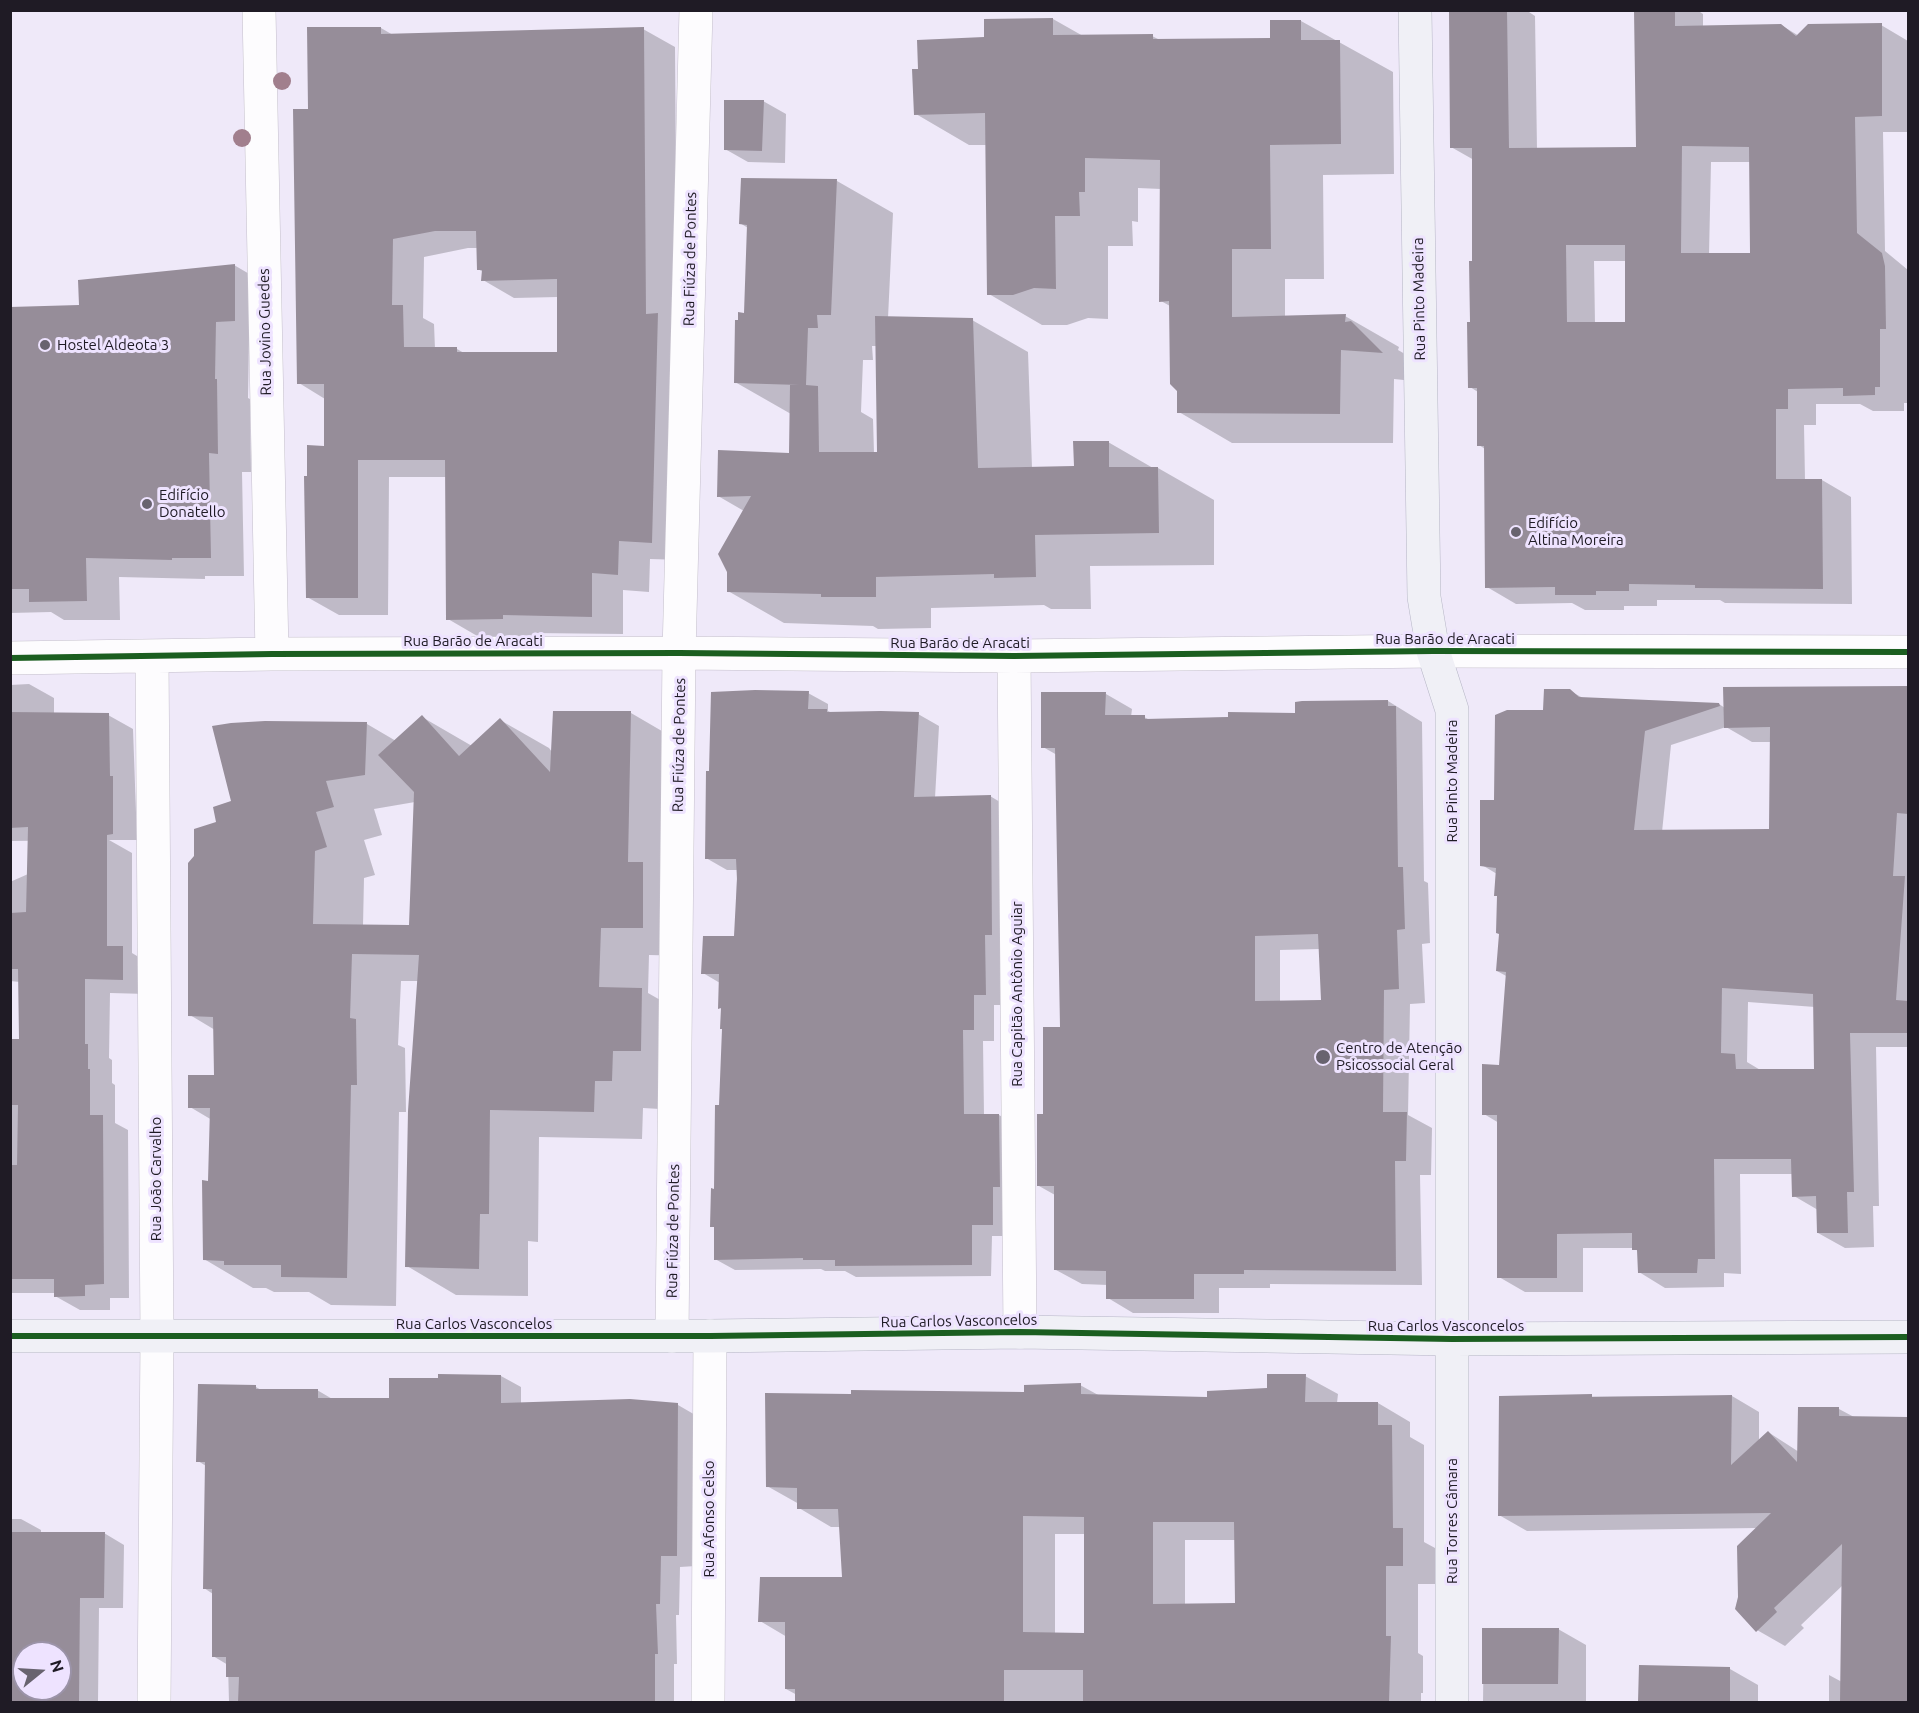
<!DOCTYPE html>
<html>
<head>
<meta charset="utf-8">
<style>
	body { margin:0 }
	#map { position:relative; width:1919px; height:1713px; overflow:hidden; background:#efe9f9; font-family:Ubuntu,sans-serif }
	canvas { display:block }
	.frame { position:absolute; inset:0; border:12px solid #1f1b25; pointer-events:none }
	.north { position:absolute; left:12px; top:1641px; width:60px; height:60px; box-sizing:border-box; background:#eee3ff; border:2px solid #9b93a8; border-radius:50%; rotate:72deg; font-size:16px; font-weight:700; line-height:24px; text-align:center; color:#1f1b25 }
	.north::after { content:''; display:block; margin:auto; width:21px; height:27px; background:#68636f; clip-path:polygon(50% 0,100% 100%,50% 72%,0 100%) }
</style>
</head>
<body>
<div id="map">
<canvas width="1919" height="1713"></canvas>
<div class="frame"></div>
<div class="north">N</div>
</div>
<script>
const context = document.querySelector('canvas').getContext('2d');
context.lineJoin = 'round';
function fill(path, color) { context.fillStyle = color; context.fill(path, 'evenodd'); }
const poly = rows => new Path2D(rows.map(r => 'M' + r).join(''));
function strokePath(path, color, width, dash) { context.strokeStyle = color; context.lineWidth = width; context.lineCap = dash ? 'butt' : 'round'; context.setLineDash(dash || []); context.stroke(path); }
function label(font, color, halo, rows, align = 'center') {
  context.font = font + ' Ubuntu,sans-serif'; context.lineWidth = 6; context.setLineDash([]); context.textBaseline = 'middle'; context.strokeStyle = halo; context.fillStyle = color; for (const [text, x, y, turn = 0] of rows) {
    context.save(); context.translate(x, y); context.rotate((+turn || 0) * Math.PI / 180); context.textAlign = isNaN(turn) ? turn : align; if (halo) context.strokeText(text, 0, 0); context.fillText(text, 0, 0); context.restore();
  }
}
const shadow = poly([
	[1451,10,1526,10,1535,16,1537,149,1638,148,1636,10,1697,10,1703,14,1703,27,1781,25,1799,36,1881,25,1908,41,1908,132,1883,132,1885,251,1908,270,1908,403,1904,403,1904,411,1873,411,1860,404,1816,404,1816,425,1804,425,1805,480,1822,480,1851,497,1852,604,1725,603,1720,600,1657,600,1657,606,1624,606,1624,610,1585,610,1572,603,1516,604,1487,587,1485,449,1479,445,1478,392,1470,387,1474,263,1474,160,1451,147],
	[1711,162,1750,162,1752,254,1709,255],
	[1594,261,1626,261,1627,324,1595,324],
	[1053,19,1083,36,1152,36,1160,40,1272,40,1272,21,1301,21,1393,72,1394,174,1323,175,1324,279,1285,279,1285,317,1345,316,1399,347,1398,350,1405,354,1433,383,1394,379,1393,443,1232,443,1179,412,1179,390,1170,306,1161,301,1161,189,1138,188,1138,222,1132,221,1133,246,1108,246,1108,319,1088,318,1067,325,1042,325,989,294,987,145,969,145,916,114,920,71,986,39],
	[381,28,393,35,643,29,675,47,677,326,683,560,650,559,649,592,623,590,623,634,533,633,534,636,479,637,448,619,447,477,389,477,388,615,339,615,307,597,308,477,325,447,325,399,299,383,310,110],
	[468,248,478,248,478,269,483,272,483,280,514,298,558,297,558,353,464,353,457,349,435,349,434,324,423,318,424,257],
	[763,101,786,114,785,163,748,162,725,149],
	[742,179,837,181,893,213,888,318,972,320,1028,352,1032,468,1076,467,1108,442,1153,468,1158,468,1214,500,1214,565,1090,566,1091,609,1051,609,1044,605,931,608,931,628,878,629,873,626,784,623,728,591,744,511,718,496,791,454,791,414,735,382,746,314,748,228,740,223],
	[872,346,877,346,879,453,874,453,873,419,861,412,863,360,873,360],
	[234,265,268,285,268,340,249,340,248,398,250,399,251,472,242,472,244,576,205,576,205,579,119,577,120,620,64,620,51,612,10,613,10,309,80,307],
	[29,684,54,698,54,714,108,715,133,729,137,840,109,840,132,853,132,953,147,962,147,994,110,993,109,1058,112,1060,112,1083,115,1085,115,1123,128,1130,129,1298,110,1298,110,1310,80,1310,55,1296,56,1293,10,1293,10,1040,20,1040,20,982,10,981,10,882,105,840,10,841,10,685],
	[1902,688,1908,692,1908,1047,1876,1047,1879,1206,1873,1206,1874,1247,1845,1248,1818,1233,1818,1210,1794,1196,1793,1174,1740,1174,1741,1274,1724,1273,1724,1287,1665,1288,1639,1272,1638,1251,1633,1248,1583,1248,1583,1292,1525,1292,1499,1277,1499,1123,1484,1114,1501,1066,1508,977,1497,971,1501,934,1497,874,1482,865,1496,802,1545,712,1570,691,1583,698,1719,704,1725,708],
	[1726,727,1752,742,1772,742,1770,831,1662,832,1671,745],
	[1748,1002,1815,1007,1816,1071,1762,1071,1747,1062],
	[808,693,828,704,828,711,832,713,918,714,939,726,935,798,990,796,1010,808,1005,1005,994,1005,994,1041,983,1041,984,1115,999,1115,1019,1127,1013,1236,992,1236,991,1276,856,1277,845,1271,825,1271,821,1269,735,1270,715,1259,716,1228,712,1226,716,1190,724,1029,722,1009,720,1008,720,983,703,973,736,938,737,870,727,870,706,858],
	[1106,694,1132,709,1131,717,1144,717,1150,720,1296,715,1303,702,1388,701,1422,722,1424,881,1428,883,1430,943,1422,944,1425,1003,1410,1004,1408,1115,1432,1128,1431,1175,1420,1175,1422,1285,1270,1284,1270,1288,1219,1288,1219,1313,1133,1313,1108,1298,1108,1285,1082,1284,1056,1270,1055,1195,1039,1186,1045,1115,1062,1028,1057,755,1043,747],
	[1320,949,1323,1002,1280,1002,1280,950],
	[631,713,679,741,691,956,649,955,648,993,690,1017,660,1109,643,1108,642,1139,539,1137,538,1242,528,1241,528,1296,456,1295,407,1266,419,981,401,981,398,1045,405,1048,406,1112,399,1112,396,1306,331,1305,309,1292,274,1292,266,1288,253,1288,204,1259,210,1183,212,1120,190,1107,216,1077,215,1030,190,1015,217,823,233,802,367,724,396,741,422,717,472,746,500,720,549,748,552,752],
	[415,802,410,927,363,926,364,878,375,875,364,840,382,835,374,809],
	[501,1376,521,1387,521,1404,678,1405,697,1416,696,1566,680,1567,679,1615,676,1615,677,1664,674,1664,674,1702,229,1702,228,1665,213,1656,213,1594,204,1588,206,1466,198,1461,256,1387,261,1390,317,1390,334,1400,390,1399],
	[1305,1376,1338,1394,1337,1403,1378,1403,1410,1422,1410,1437,1424,1445,1424,1542,1435,1548,1435,1584,1418,1584,1418,1653,1423,1656,1423,1693,1421,1693,1421,1702,801,1702,796,1700,797,1695,786,1689,787,1637,760,1621,843,1578,841,1527,831,1527,799,1508,799,1504,767,1486,1026,1394,1080,1385,1100,1396,1208,1399,1269,1390],
	[1055,1534,1085,1534,1085,1634,1055,1634],
	[1185,1540,1236,1540,1236,1604,1185,1605],
	[1732,1396,1759,1412,1759,1441,1768,1432,1799,1452,1839,1409,1854,1417,1908,1418,1908,1702,1829,1702,1829,1675,1842,1682,1843,1585,1801,1625,1804,1628,1785,1646,1757,1630,1757,1528,1527,1531,1499,1515,1500,1397],
	[10,1519,21,1519,41,1530,41,1533,104,1533,124,1545,123,1608,99,1608,98,1702,10,1702],
	[24,1653,60,1653,60,1689,24,1689],
	[1484,1629,1558,1629,1586,1645,1586,1702,1483,1702],
	[1640,1667,1730,1669,1758,1685,1758,1702,1640,1702]
]);
const building = poly([
	[1449,10,1507,10,1509,148,1636,147,1634,10,1675,10,1675,26,1781,24,1796,36,1808,24,1882,23,1882,116,1855,117,1857,233,1882,253,1885,266,1886,329,1880,329,1880,387,1875,387,1875,395,1843,396,1843,388,1788,389,1788,409,1776,409,1776,479,1822,479,1823,589,1695,588,1695,585,1629,584,1629,591,1596,591,1596,595,1555,595,1555,587,1485,588,1484,446,1477,446,1477,388,1468,388,1467,322,1470,322,1469,261,1472,261,1472,148,1450,148],
	[1682,146,1749,147,1750,253,1681,253],
	[1566,245,1625,245,1625,322,1567,322],
	[1053,18,1053,35,1153,34,1153,39,1270,38,1270,20,1301,20,1301,40,1340,40,1341,144,1270,145,1271,249,1232,249,1232,317,1346,314,1345,322,1351,321,1383,353,1341,350,1340,414,1177,413,1177,391,1170,384,1169,301,1159,302,1160,160,1085,158,1085,192,1079,192,1080,216,1055,216,1056,289,1034,288,1013,295,987,295,985,113,914,115,912,69,918,69,917,40,984,37,984,19],
	[307,27,381,27,381,34,644,27,646,314,658,313,652,543,619,541,618,575,592,573,592,617,503,615,503,619,446,620,445,460,358,460,358,598,306,598,304,476,307,476,307,445,324,446,324,384,297,384,293,109,308,109],
	[435,231,476,231,477,270,482,270,481,281,557,279,557,352,457,352,457,347,404,347,403,305,392,305,393,239],
	[724,100,764,100,762,151,724,150],
	[741,178,837,179,831,315,817,315,818,328,808,328,806,385,818,386,819,452,877,452,875,316,973,318,978,468,1074,466,1073,441,1109,441,1109,467,1158,467,1159,533,1035,535,1036,577,994,578,994,574,876,577,876,597,821,597,821,594,727,592,727,572,718,554,751,496,717,497,718,450,789,453,790,385,799,385,734,383,735,320,738,320,738,312,744,313,747,225,739,224],
	[235,264,235,321,216,322,215,379,217,379,218,454,209,453,211,558,172,558,172,560,86,558,87,601,29,602,29,589,10,589,10,307,79,305,78,280],
	[1908,686,1908,814,1897,813,1893,876,1905,876,1896,1000,1908,1001,1908,1033,1850,1033,1854,1192,1847,1192,1848,1233,1817,1233,1816,1196,1792,1197,1791,1159,1714,1159,1715,1259,1698,1259,1697,1273,1638,1273,1637,1250,1632,1250,1632,1233,1557,1234,1557,1278,1497,1278,1497,1115,1482,1115,1482,1064,1499,1065,1506,972,1496,971,1499,934,1496,933,1497,896,1494,896,1496,868,1480,866,1480,800,1494,800,1495,715,1507,710,1543,710,1544,689,1570,689,1579,697,1719,703,1720,706,1645,731,1634,830,1769,829,1770,727,1724,728,1723,687],
	[1722,988,1813,994,1814,1069,1736,1069,1735,1054,1721,1053],
	[755,690,809,691,808,709,827,709,827,712,881,711,919,712,914,797,991,795,992,935,985,935,986,995,974,995,974,1030,963,1030,964,1114,999,1114,1000,1187,993,1187,993,1225,972,1225,972,1265,835,1266,835,1260,803,1260,803,1258,714,1260,714,1227,710,1227,711,1188,714,1189,715,1105,719,1105,722,1029,720,1029,721,1008,718,1009,719,974,701,974,703,936,734,936,737,879,736,859,705,859,706,771,709,771,711,692],
	[1041,692,1106,692,1105,715,1145,715,1145,719,1228,717,1228,712,1295,713,1295,702,1302,701,1388,700,1388,706,1396,706,1398,867,1403,867,1405,929,1397,930,1399,989,1384,990,1383,1112,1407,1112,1406,1161,1395,1161,1396,1271,1244,1270,1244,1274,1194,1274,1194,1299,1106,1299,1106,1271,1054,1270,1054,1186,1037,1186,1037,1114,1043,1114,1043,1027,1060,1027,1055,748,1041,748],
	[1318,934,1321,1000,1255,1001,1255,936],
	[553,711,631,711,628,862,643,862,643,928,601,928,599,987,642,988,641,1051,613,1051,612,1081,595,1081,594,1112,490,1110,489,1214,480,1214,479,1269,405,1267,408,1111,419,955,352,954,350,1018,356,1019,357,1085,351,1085,347,1278,281,1277,281,1265,224,1265,224,1261,203,1260,202,1180,208,1181,210,1108,188,1108,188,1075,214,1075,213,1017,188,1016,188,863,194,856,194,829,216,822,213,807,231,801,212,726,231,723,265,721,367,722,365,775,326,781,334,807,316,812,327,847,315,851,313,924,409,925,414,792,378,755,422,715,459,756,500,718,550,772],
	[10,712,109,713,110,776,113,776,113,834,107,835,107,946,123,946,123,980,85,979,85,1044,88,1044,88,1069,90,1069,90,1115,103,1115,104,1284,85,1285,85,1296,54,1297,54,1279,10,1279,10,1165,17,1165,18,1105,10,1105,10,1039,19,1039,18,969,10,969,10,913,26,912,28,827,10,828],
	[438,1374,501,1375,501,1403,630,1399,678,1403,677,1556,661,1556,660,1604,656,1604,658,1654,655,1654,655,1702,238,1702,239,1677,226,1677,226,1657,212,1657,212,1589,203,1589,205,1462,196,1462,198,1384,256,1385,256,1389,318,1389,318,1398,389,1398,389,1378,438,1378],
	[1267,1374,1306,1374,1305,1402,1378,1402,1378,1425,1392,1425,1393,1528,1403,1528,1403,1566,1386,1566,1386,1636,1391,1636,1389,1702,1083,1702,1083,1670,1004,1670,1004,1702,807,1702,807,1701,795,1701,795,1689,785,1689,785,1622,758,1622,760,1577,842,1577,838,1509,797,1509,797,1488,766,1487,765,1393,851,1394,851,1390,1024,1392,1024,1385,1081,1383,1081,1394,1207,1397,1207,1391,1267,1388],
	[1023,1516,1084,1517,1084,1633,1023,1632],
	[1153,1522,1234,1522,1235,1603,1153,1604],
	[1592,1394,1592,1397,1732,1395,1731,1465,1768,1431,1797,1462,1798,1407,1839,1407,1839,1416,1908,1417,1908,1702,1840,1702,1842,1544,1774,1608,1777,1612,1756,1632,1735,1609,1738,1597,1737,1546,1771,1513,1498,1516,1499,1396],
	[10,1532,105,1532,104,1598,80,1598,79,1702,10,1702],
	[24,1653,60,1653,60,1689,24,1689],
	[1482,1628,1559,1628,1558,1684,1482,1684],
	[1639,1665,1730,1667,1730,1702,1638,1702]
]);
const minor = poly([
	[259,10,272,654],
	[152,656,157,1336,154,1702],
	[1014,656,1020,1332],
	[10,658,272,654,679,653,1014,656,1433,651,1908,652],
	[672,1336,679,653,696,10],
	[708,1702,710,1336]
]);
const major = poly([
	[1415,10,1424,597,1433,651,1452,710,1452,1702],
	[10,1336,710,1336,1020,1332,1452,1339,1908,1337]
]);
const cycleway = poly([
	[10,658,272,654,679,653,1014,656,1433,651,1908,652],
	[10,1336,710,1336,1020,1332,1452,1339,1908,1337]
]);
const trees = [
	[282,81],
	[242,138]
];
const markers = [
	[45,345,6,"#68636f"],
	[147,504,6,"#68636f"],
	[1516,532,6,"#68636f"],
	[1323,1057,8,"#68636f"]
];
const streetNames = [
	["Rua Fiúza de Pontes",690,259,-89],
	["Rua Pinto Madeira",1419,299,-91],
	["Rua Jovino Guedes",265,332,-91],
	["Rua Barão de Aracati",1445,639],
	["Rua Barão de Aracati",473,641],
	["Rua Barão de Aracati",960,643],
	["Rua Fiúza de Pontes",679,745,-89],
	["Rua Pinto Madeira",1452,781,-90],
	["Rua Capitão Antônio Aguiar",1017,994,-90],
	["Rua João Carvalho",156,1179,-90],
	["Rua Fiúza de Pontes",673,1231,-89],
	["Rua Carlos Vasconcelos",959,1321,-1],
	["Rua Carlos Vasconcelos",474,1324],
	["Rua Carlos Vasconcelos",1446,1326],
	["Rua Afonso Celso",709,1519,-90],
	["Rua Torres Câmara",1452,1521,-90]
];
const poiNames = [
	["Hostel Aldeota 3",57,345],
	["Edifício",159,495],
	["Donatello",159,512],
	["Edifício",1528,523],
	["Altina Moreira",1528,540],
	["Centro de Atenção",1336,1048],
	["Psicossocial Geral",1336,1065]
];
fill(shadow, '#0003');
fill(building, '#968d99');
strokePath(minor, '#c4bfcb', 34);
strokePath(major, '#b5b5c5', 34);
strokePath(minor, '#fdfcfe', 33);
strokePath(major, '#f0f0f6', 33);
strokePath(cycleway, '#1b5e20', 6);
context.fillStyle = '#a17f8d';
for (const [x, y] of trees) { context.beginPath(); context.arc(x, y, 9, 0, 2 * Math.PI); context.fill(); }
for (const [x, y, r, color] of markers) { const dot = new Path2D(); dot.arc(x, y, r, 0, 2 * Math.PI); context.fillStyle = color; context.fill(dot); strokePath(dot, '#eee3ff', 2); }
label('15px', '#1f1b25', '#eee3ff', streetNames);
label('15px', '#1f1b25', '#eee3ff', poiNames, 'left');
</script>
</body>
</html>
